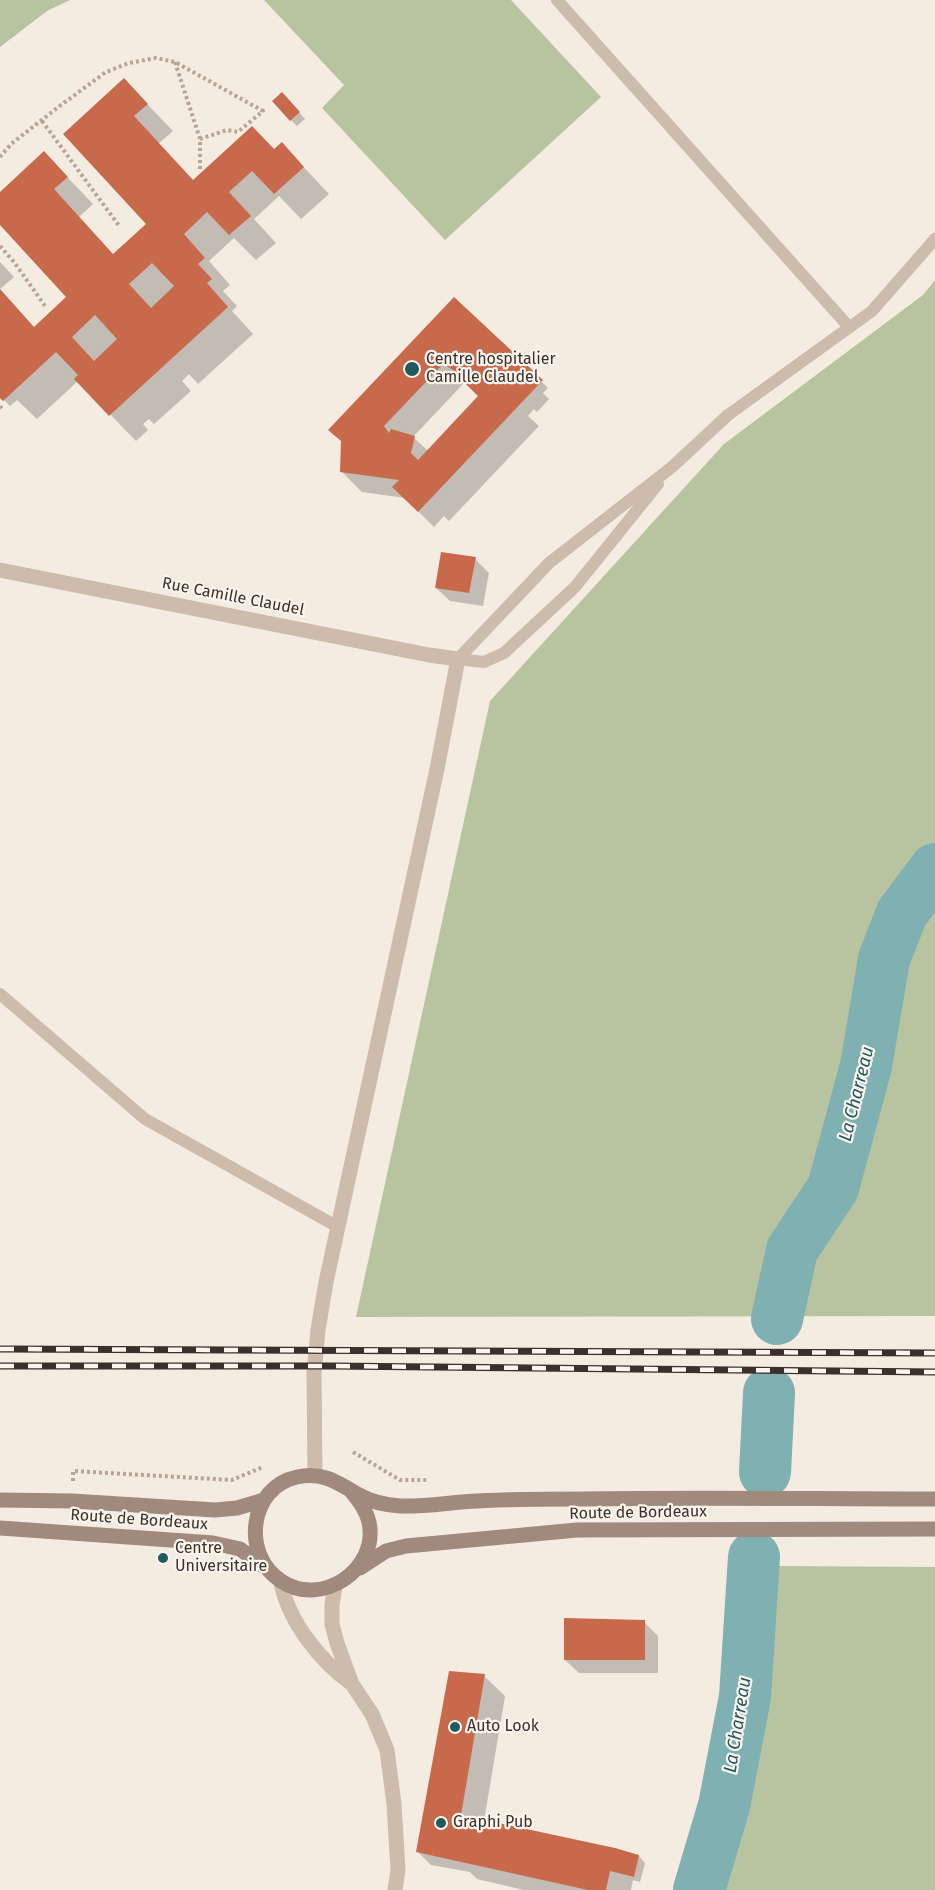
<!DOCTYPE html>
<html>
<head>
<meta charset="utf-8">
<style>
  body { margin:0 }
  canvas { display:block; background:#f4ebe1 }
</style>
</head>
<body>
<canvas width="935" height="1890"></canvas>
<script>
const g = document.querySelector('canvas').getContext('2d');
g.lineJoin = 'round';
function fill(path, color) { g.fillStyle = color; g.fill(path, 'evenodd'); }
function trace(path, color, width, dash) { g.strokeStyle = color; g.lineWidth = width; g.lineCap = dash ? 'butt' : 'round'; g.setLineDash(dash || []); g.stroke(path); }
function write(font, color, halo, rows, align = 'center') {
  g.font = font + ' "Fira Sans",sans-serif'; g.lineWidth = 4.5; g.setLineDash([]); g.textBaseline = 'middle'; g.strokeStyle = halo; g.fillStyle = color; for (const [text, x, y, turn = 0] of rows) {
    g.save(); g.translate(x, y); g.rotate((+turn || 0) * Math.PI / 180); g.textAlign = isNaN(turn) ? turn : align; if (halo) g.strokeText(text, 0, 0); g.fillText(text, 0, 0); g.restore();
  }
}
const green = new Path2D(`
  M 0,0 L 70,0 L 47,11 L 0,47 Z
  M 264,0 L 511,0 L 601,97 L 445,240 L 322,108 L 344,85 Z
  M 935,280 L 935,1316 L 356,1317 L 490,701 L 724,444 L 923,295 Z
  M 774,1566 L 935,1567 L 935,1890 L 712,1890 Z`);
const shadow = new Path2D(`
  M 124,80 L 173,131 L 158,144 L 193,182 L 274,151 L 282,144 L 329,194 L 301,219 L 279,196 L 254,219 L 276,243 L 256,260 L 234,238 L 209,261 L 230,285 L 223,291 L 237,306 L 232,311 L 253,334 L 198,384 L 189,374 L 182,381 L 191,391 L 154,424 L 149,419 L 143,424 L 148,430 L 136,441 L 78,381 L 37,419 L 17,400 L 10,406 L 0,396 L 0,291 L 34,329 L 68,297 L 0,223 L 0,194 L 44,153 L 93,204 L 78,218 L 113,256 L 148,224 Z
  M 289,101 L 305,119 L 297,126 L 291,120 Z
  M 0,262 L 14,277 L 0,289 Z
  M 455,299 L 548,388 L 543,393 L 549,399 L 537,412 L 534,409 L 528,416 L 539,426 L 449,521 L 444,516 L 434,527 L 405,498 L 362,492 L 342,472 ZM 464,383 L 480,396 L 428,451 L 413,437 Z
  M 475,559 L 489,573 L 483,606 L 450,601 L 436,588 Z
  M 644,1622 L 658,1636 L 658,1673 L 579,1673 L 565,1660 Z
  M 484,1676 L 505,1696 L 484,1821 L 639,1856 L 645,1863 L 640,1882 L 633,1880 L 631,1890 L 524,1890 L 477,1879 L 470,1872 L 431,1865 L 417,1851 Z`);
const river = new Path2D(`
  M 777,1319 L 792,1250 L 833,1188 L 866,1066 L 884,959 L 902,913 L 935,869
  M 765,1472 L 769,1393
  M 699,1890 L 724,1806 L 745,1697 L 754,1557`);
const building = new Path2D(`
  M 124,78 L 148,104 L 134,116 L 193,180 L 252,126 L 274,149 L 282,142 L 304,167 L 274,194 L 252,171 L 229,192 L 251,216 L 229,235 L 207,212 L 184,234 L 205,258 L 198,264 L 212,279 L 207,283 L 228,307 L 109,416 L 74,379 L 78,375 L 56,352 L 3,401 L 0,398 L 0,289 L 34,327 L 66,297 L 0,225 L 0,192 L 44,151 L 68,177 L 54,189 L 113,254 L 146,224 L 63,134 ZM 152,263 L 174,286 L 151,308 L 129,284 ZM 95,315 L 117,339 L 94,361 L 72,337 Z
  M 282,92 L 300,112 L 290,121 L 272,101 Z
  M 454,297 L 543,380 L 418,512 L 392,487 L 399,480 L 340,472 L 341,441 L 328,430 ZM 443,364 L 461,375 L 466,384 L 478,396 L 418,460 L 411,453 L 415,436 L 391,429 L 389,433 L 384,426 Z
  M 441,552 L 476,557 L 469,593 L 435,588 Z
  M 564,1618 L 645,1620 L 645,1660 L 564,1660 Z
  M 449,1671 L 485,1674 L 461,1815 L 615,1848 L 639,1855 L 634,1877 L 610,1871 L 606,1890 L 588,1890 L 416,1852 Z`);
const path = new Path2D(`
  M 175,62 L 200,139 L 200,169
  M 42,121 L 120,227
  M 0,157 L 11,144 L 61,105 L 106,72 L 129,63 L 156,58 L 175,62 L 263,111 L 238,132 L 227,130 L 200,139
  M 0,246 L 14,262 L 45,306
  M 0,406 L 2,409 L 0,410
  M 353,1452 L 400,1480 L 428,1480
  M 73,1481 L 73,1471 L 232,1480 L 263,1467`);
const service = new Path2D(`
  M 557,0 L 849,327
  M 458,659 L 549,563 L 672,467 L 728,415 L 872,311 L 935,239
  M 458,659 L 484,662 L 504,653 L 575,587 L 658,484
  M 0,994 L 145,1119 L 338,1227`);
const minor = new Path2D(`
  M 0,570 L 429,655 L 458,659 L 437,769 L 326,1282 L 318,1330 L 314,1373 L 315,1475
  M 281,1582 C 288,1621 320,1661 352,1684
  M 335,1586 L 332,1605 L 332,1624 L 337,1643 L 352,1684 L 372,1714 L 387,1750 L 394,1804 L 398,1870 L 395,1890`);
const secondary = new Path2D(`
  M 350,1490 C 358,1500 366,1509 369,1522 C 379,1570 321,1608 281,1581 C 241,1555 249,1487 297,1477 C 326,1471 340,1485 363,1497 C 374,1503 388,1505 400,1506 C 425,1507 452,1502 477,1501 C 512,1499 547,1499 582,1499 C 699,1497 817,1499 935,1499
  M 0,1500 L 72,1501 L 215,1510 L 237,1508 L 264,1500
  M 0,1528 L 213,1543 L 240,1549 L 263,1566
  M 360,1568 L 386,1551 L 406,1546 L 577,1530 L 935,1529`);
const rail = new Path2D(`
  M 0,1349 L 935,1353
  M 0,1366 L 331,1366 L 935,1372`);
const markers = [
  [412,369,8,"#1f5a5e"],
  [163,1558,6,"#1f5a5e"],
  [455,1727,6,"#1f5a5e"],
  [441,1823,6,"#1f5a5e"]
];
const poiNames = [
  ["Centre hospitalier",426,360],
  ["Camille Claudel",426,378],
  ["Centre",175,1549],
  ["Universitaire",175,1567],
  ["Auto Look",467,1727],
  ["Graphi Pub",453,1823]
];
const streetNames = [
  ["Rue Camille Claudel",233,597,11],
  ["Route de Bordeaux",638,1513,-1],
  ["Route de Bordeaux",139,1520,4]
];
const waterNames = [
  ["La Charreau",857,1094,-76],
  ["La Charreau",738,1725,-81]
];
fill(green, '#b8c4a0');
fill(shadow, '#0003');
trace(river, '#7fb0b2', 52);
fill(building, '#c8694b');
trace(path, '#b9a596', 4, [3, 3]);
trace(service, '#cdbbac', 12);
trace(minor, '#cdbbac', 15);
trace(secondary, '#a18a7d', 15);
trace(rail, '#3b302b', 7);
trace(rail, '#fbf5ee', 4.5, [14]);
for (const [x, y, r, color] of markers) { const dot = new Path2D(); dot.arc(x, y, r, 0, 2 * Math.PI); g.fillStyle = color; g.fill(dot); trace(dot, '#fbf5ee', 2); }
write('16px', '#3b302b', '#fbf5ee', poiNames, 'left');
write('16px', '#3b302b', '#fbf5ee', streetNames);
write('italic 18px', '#1f5a5e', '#fbf5ee', waterNames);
</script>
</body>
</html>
